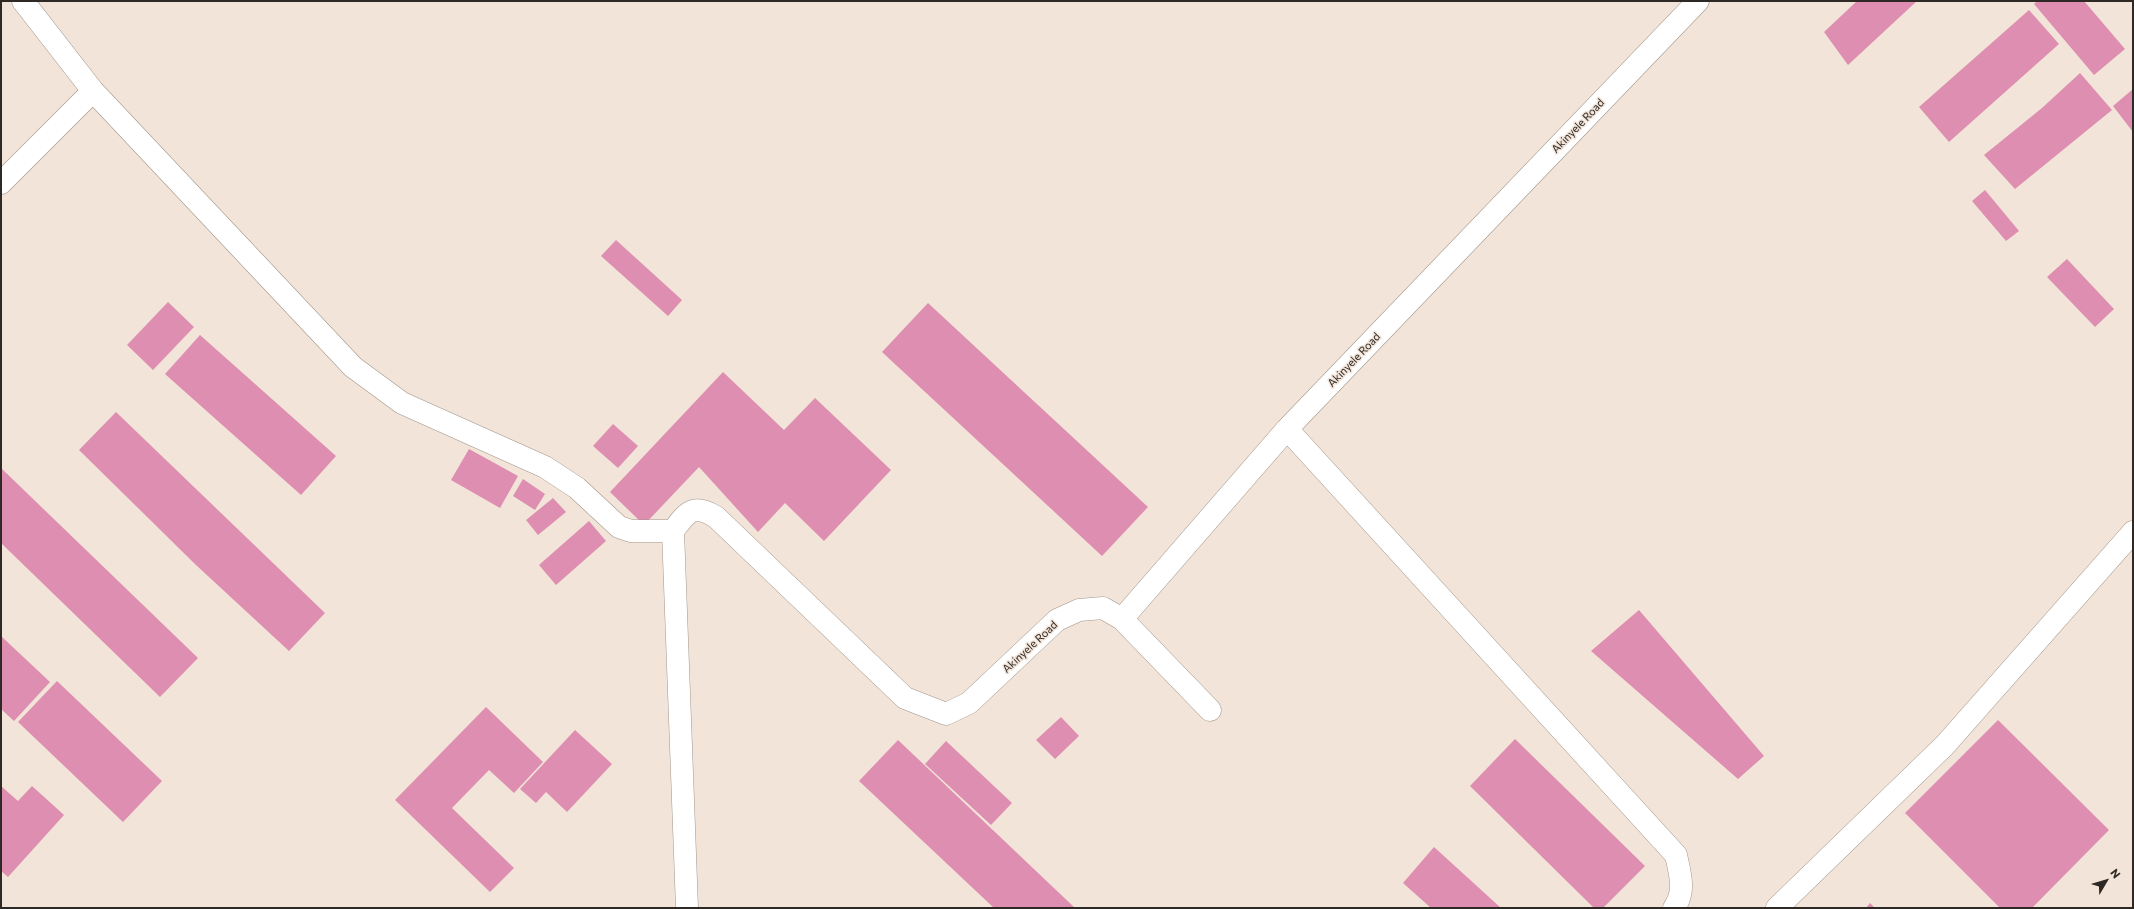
<!DOCTYPE html>
<html>
<head>
<meta charset="utf-8">
<style>
  body { margin:0 }
  #map { position:relative; width:2134px; height:909px; overflow:hidden; background:#f2e4d8; font-family:Commissioner,sans-serif }
  canvas { display:block }
  .frame { position:absolute; inset:0; border:2px solid #2e2925; pointer-events:none }
  .north { position:absolute; left:2086px; top:861px; width:40px; height:40px; -webkit-text-stroke:3px #f2e4d8; paint-order:stroke; rotate:52deg; font-size:11px; font-weight:700; line-height:16px; text-align:center; color:#2e2925 }
  .north::after { content:''; display:block; margin:auto; width:14px; height:18px; background:#2e2925; clip-path:polygon(50% 0,100% 100%,50% 72%,0 100%) }
</style>
</head>
<body>
<div id="map">
<canvas width="2134" height="909"></canvas>
<div class="frame"></div>
<div class="north">N</div>
</div>
<script>
const g = document.querySelector('canvas').getContext('2d');
g.lineJoin = 'round';
function fill(path, color) { g.fillStyle = color; g.fill(path, 'evenodd'); }
function trace(path, color, width, dash) { g.strokeStyle = color; g.lineWidth = width; g.lineCap = dash ? 'butt' : 'round'; g.setLineDash(dash || []); g.stroke(path); }
function write(font, color, halo, rows, align = 'center') {
  g.font = font + ' Commissioner,sans-serif'; g.lineWidth = 3; g.setLineDash([]); g.textBaseline = 'middle'; g.strokeStyle = halo; g.fillStyle = color; for (const [text, x, y, turn = 0] of rows) {
    g.save(); g.translate(x, y); g.rotate((+turn || 0) * Math.PI / 180); g.textAlign = isNaN(turn) ? turn : align; if (halo) g.strokeText(text, 0, 0); g.fillText(text, 0, 0); g.restore();
  }
}
const building = new Path2D(`
  M 1857,1 L 1917,1 L 1848,65 L 1824,32 Z
  M 2037,1 L 2084,1 L 2125,49 L 2094,75 L 2034,4 Z
  M 2029,10 L 2059,44 L 1949,142 L 1919,107 Z
  M 2080,73 L 2112,110 L 2015,189 L 1984,155 L 2042,108 Z
  M 2133,89 L 2133,132 L 2113,106 Z
  M 1985,190 L 2019,231 L 2006,241 L 1972,201 Z
  M 616,240 L 682,300 L 668,316 L 601,256 Z
  M 2067,259 L 2114,309 L 2095,327 L 2047,277 Z
  M 168,302 L 194,327 L 153,370 L 127,345 Z
  M 928,303 L 1148,507 L 1102,556 L 882,352 Z
  M 200,335 L 336,456 L 301,495 L 165,374 Z
  M 723,372 L 784,430 L 815,398 L 891,470 L 824,541 L 785,503 L 758,532 L 699,467 L 644,525 L 610,492 Z
  M 116,412 L 325,613 L 289,651 L 196,565 L 79,450 Z
  M 613,424 L 638,446 L 618,468 L 593,446 Z
  M 469,449 L 518,476 L 500,508 L 451,480 Z
  M 1,468 L 198,658 L 160,697 L 1,543 Z
  M 523,479 L 545,494 L 535,510 L 513,496 Z
  M 553,498 L 566,512 L 538,535 L 526,520 Z
  M 589,521 L 606,541 L 556,585 L 539,565 Z
  M 1639,610 L 1764,756 L 1738,779 L 1591,651 Z
  M 1,636 L 50,682 L 14,721 L 1,709 Z
  M 57,681 L 162,781 L 123,822 L 18,722 Z
  M 486,707 L 543,762 L 514,793 L 489,770 L 452,808 L 514,868 L 490,892 L 395,800 Z
  M 1061,717 L 1079,736 L 1055,759 L 1036,740 Z
  M 1998,720 L 2109,830 L 2032,908 L 2000,908 L 1905,813 Z
  M 575,730 L 612,764 L 567,812 L 546,792 L 536,803 L 520,789 Z
  M 1515,739 L 1645,866 L 1603,908 L 1594,908 L 1470,786 Z
  M 898,740 L 1075,908 L 994,908 L 859,781 Z
  M 946,741 L 1012,803 L 991,825 L 925,764 Z
  M 1,786 L 18,801 L 32,786 L 64,815 L 8,877 L 1,871 Z
  M 1434,847 L 1501,908 L 1431,908 L 1403,883 Z
  M 1870,903 L 1875,908 L 1866,908 Z`);
const minor = new Path2D(`
  M 23,1 L 93,91 L 353,367 L 402,403 L 545,467 L 577,488 L 619,527 L 631,531 L 673,531
  M 1,183 L 93,91
  M 1287,429 L 1676,855 C 1680,874 1686,891 1674,908
  M 1122,619 L 1210,710
  M 687,908 L 673,531 C 687,512 693,503 716,517 L 905,698 L 946,714 L 969,703 L 1057,620 L 1079,610 L 1103,608 L 1122,619 L 1287,429 L 1698,1
  M 1777,908 L 1945,745 L 2133,532`);
const streetNames = [
  ["Akinyele Road",1578,126,-46],
  ["Akinyele Road",1354,360,-46],
  ["Akinyele Road",1030,647,-43]
];
fill(building, '#de8eb0');
trace(minor, '#a1958a', 23);
trace(minor, '#fff', 22);
write('11px', '#2e2925', '#f2e4d8', streetNames);
</script>
</body>
</html>
